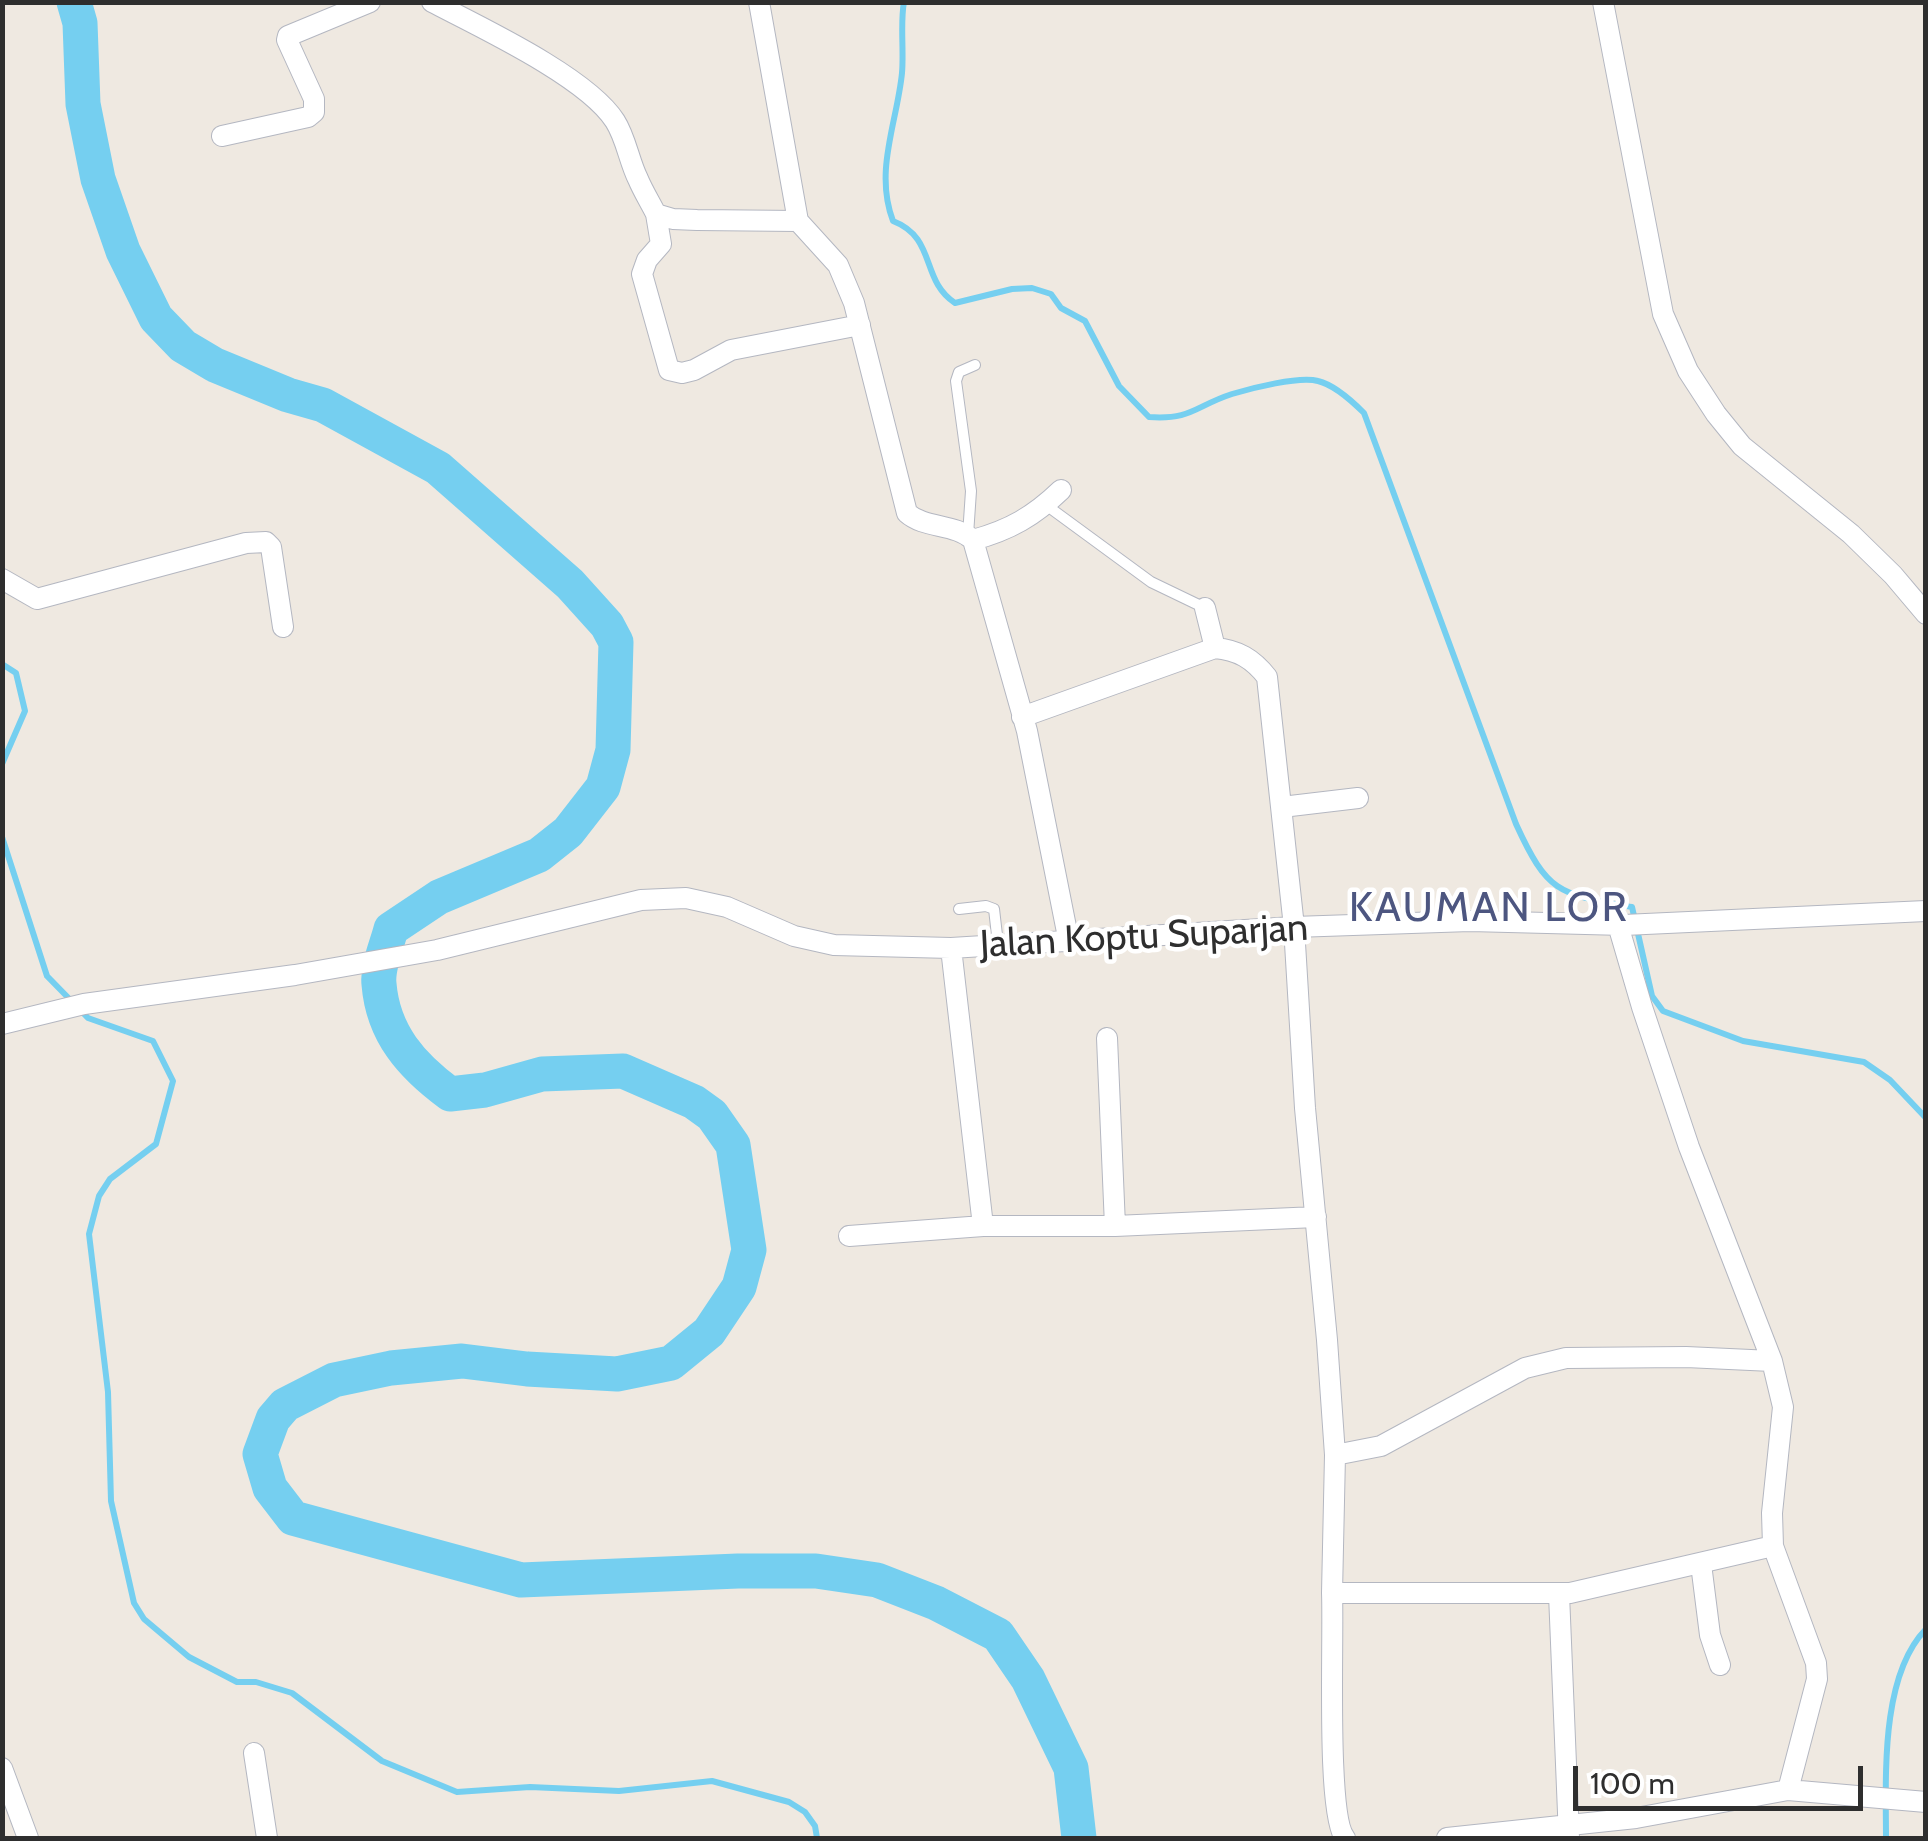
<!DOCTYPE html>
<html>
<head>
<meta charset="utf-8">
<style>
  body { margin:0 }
  #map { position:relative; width:1928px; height:1841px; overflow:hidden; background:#efe9e1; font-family:Cabin,sans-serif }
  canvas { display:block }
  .frame { position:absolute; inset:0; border:5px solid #2e2e2e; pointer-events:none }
  .scale { position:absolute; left:1573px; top:1766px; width:290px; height:45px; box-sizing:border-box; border:5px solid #2e2e2e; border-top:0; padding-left:12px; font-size:30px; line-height:35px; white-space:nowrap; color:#2e2e2e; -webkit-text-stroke:8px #fff; paint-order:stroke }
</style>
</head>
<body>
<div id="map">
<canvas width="1928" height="1841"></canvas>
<div class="frame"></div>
<div class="scale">100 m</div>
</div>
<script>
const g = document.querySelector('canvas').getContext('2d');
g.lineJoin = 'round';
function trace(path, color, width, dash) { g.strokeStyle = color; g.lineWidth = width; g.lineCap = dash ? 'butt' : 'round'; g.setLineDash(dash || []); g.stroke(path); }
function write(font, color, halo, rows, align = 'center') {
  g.font = font + ' Cabin,sans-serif'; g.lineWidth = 9; g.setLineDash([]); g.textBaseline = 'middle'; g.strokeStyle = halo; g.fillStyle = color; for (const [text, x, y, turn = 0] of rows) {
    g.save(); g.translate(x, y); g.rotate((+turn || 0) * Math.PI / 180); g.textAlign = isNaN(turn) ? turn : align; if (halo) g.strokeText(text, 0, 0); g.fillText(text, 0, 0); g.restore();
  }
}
const stream = new Path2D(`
  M 904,2 C 900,23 904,50 902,73 C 897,123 874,171 893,221 C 937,238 920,280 955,303 L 1012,289 L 1032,288 L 1051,294 L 1061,308 L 1085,321 L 1119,386 L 1149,417 C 1192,420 1195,406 1232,394 C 1252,388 1299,376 1318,381 C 1335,385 1352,401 1364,413 L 1516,824 C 1548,894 1559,894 1632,907 L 1652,996 L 1663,1011 L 1743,1041 L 1864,1062 L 1890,1080 L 1926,1118
  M 2,664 L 16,673 L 25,711 L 2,764
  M 2,837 L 47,976 L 88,1018 L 153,1041 L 173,1081 L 156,1144 L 110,1179 L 99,1196 L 89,1234 L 108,1392 L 111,1501 L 134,1603 L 144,1619 L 189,1657 L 237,1682 L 256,1682 L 292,1693 L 382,1761 L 457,1792 L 530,1787 L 619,1791 L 712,1781 L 789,1802 L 805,1812 L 815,1826 L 817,1838
  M 1886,1838 C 1886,1778 1880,1676 1926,1629`);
const river = new Path2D(`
  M 74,2 L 80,23 L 83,104 L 98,179 L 123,251 L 156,318 L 183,346 L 215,365 L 288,395 L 323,405 L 438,468 L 570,584 L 607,625 L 616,642 L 613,750 L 603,787 L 568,832 L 539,855 L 439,897 L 391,929 C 387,945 377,967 379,984 C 383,1034 412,1066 450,1094 L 485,1090 L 542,1074 L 623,1071 L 694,1102 L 712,1115 L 733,1145 L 749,1250 L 739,1287 L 709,1332 L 671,1363 L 617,1374 L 527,1369 L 462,1361 L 391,1368 L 334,1380 L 285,1405 L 273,1419 L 260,1454 L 270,1488 L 293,1518 L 521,1580 L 738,1571 L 816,1571 L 877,1580 L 936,1603 L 998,1635 L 1028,1679 L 1071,1768 L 1079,1838`);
const lane = new Path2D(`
  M 1046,505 L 1151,582 L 1205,608
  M 968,535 L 971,491 L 956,381 L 959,372 L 975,365
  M 959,909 L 986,906 L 994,909 L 998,944`);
const street = new Path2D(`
  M 432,2 C 480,27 587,77 615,121 C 626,138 629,161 638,179 C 643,191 650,202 656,214 L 673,219 L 697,220 L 798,221 L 838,265 L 854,303 L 907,513 C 925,529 955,523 973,540 L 1027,731 L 1069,942
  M 759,2 L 798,221
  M 1603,2 L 1663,314 L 1688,371 L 1716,414 L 1742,446 L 1851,534 L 1893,575 L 1926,614
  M 222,136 L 308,117 L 314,112 L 314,99 L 287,40 L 288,36 L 370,2
  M 656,214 L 661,244 L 647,260 L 642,274 L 669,370 L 682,373 L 694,370 L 731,350 L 860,325
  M 973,540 C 1010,530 1034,516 1061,490
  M 2,579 L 37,599 L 246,543 L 266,542 L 271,547 L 283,627
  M 1205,608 L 1215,648
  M 1022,717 L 1215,648 C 1238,650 1253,659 1267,677 L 1294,927 L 1305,1108 L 1327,1340 L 1335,1455 L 1332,1593
  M 1282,807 L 1358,798
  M 1618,925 L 1642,1007 L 1689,1147 L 1772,1361 L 1783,1407 L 1772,1513 L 1773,1546 L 1816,1663 L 1817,1679 L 1788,1790
  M 951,948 L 983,1226 L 1115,1226 L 1316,1217
  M 2,1024 L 84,1004 L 295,975 L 437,950 L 641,900 L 686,898 L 727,907 L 794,936 L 834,945 L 951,948 L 1294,927 L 1470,921 L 1624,925 L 1926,911
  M 1107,1038 L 1115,1226
  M 849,1236 L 983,1226
  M 1335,1455 L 1381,1446 L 1525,1368 L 1566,1358 L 1686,1357 L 1772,1361
  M 1701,1564 L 1710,1635 L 1720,1665
  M 1559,1594 L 1569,1837
  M 254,1753 L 267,1838
  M 2,1768 L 28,1838
  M 1345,1838 C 1326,1815 1334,1636 1332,1593 L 1570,1593 L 1773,1546
  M 1447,1838 L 1636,1818 L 1788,1790 L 1926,1802`);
const streetNames = [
  ["Jalan Koptu Suparjan",1144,937,-3]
];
const quarterNames = [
  ["KAUMAN LOR",1489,909]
];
trace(stream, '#75cff0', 6);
trace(river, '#75cff0', 35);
trace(lane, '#b4b7c1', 12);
trace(street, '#b4b7c1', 22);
trace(lane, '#fff', 10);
trace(street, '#fff', 20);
write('38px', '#2e2e2e', '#fff', streetNames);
g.letterSpacing = '2.5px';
write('42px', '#4d5680', '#fff', quarterNames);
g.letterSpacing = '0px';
</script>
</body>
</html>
